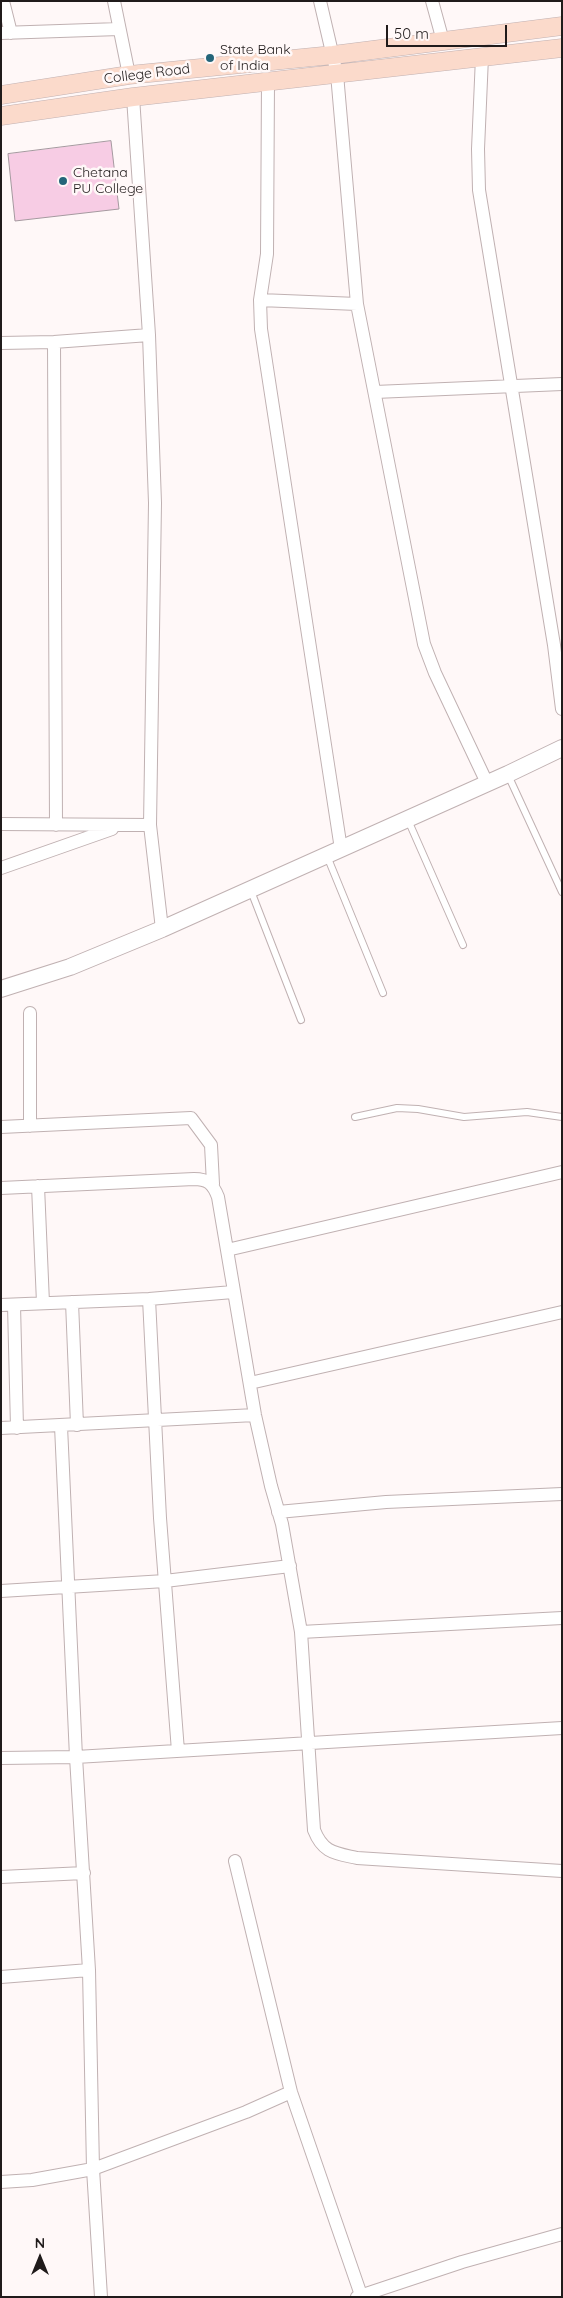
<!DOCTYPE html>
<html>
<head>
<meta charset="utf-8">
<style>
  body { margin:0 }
  #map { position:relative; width:563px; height:2298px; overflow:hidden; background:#fff8f8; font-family:Quicksand,sans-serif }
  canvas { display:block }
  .frame { position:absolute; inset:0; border:2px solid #201b1b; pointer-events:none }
  .north { position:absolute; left:15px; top:2233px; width:50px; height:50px; -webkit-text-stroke:4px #fff8f8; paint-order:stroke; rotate:0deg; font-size:14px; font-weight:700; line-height:20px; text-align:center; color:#201b1b }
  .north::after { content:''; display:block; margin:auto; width:18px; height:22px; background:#201b1b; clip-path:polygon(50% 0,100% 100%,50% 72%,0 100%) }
  .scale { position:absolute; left:386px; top:25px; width:121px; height:22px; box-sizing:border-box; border:2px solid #201b1b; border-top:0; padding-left:6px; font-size:15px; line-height:18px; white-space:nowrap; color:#201b1b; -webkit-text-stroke:4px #fff8f8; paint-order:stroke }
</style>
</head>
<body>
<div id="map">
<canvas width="563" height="2298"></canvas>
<div class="frame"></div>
<div class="north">N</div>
<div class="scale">50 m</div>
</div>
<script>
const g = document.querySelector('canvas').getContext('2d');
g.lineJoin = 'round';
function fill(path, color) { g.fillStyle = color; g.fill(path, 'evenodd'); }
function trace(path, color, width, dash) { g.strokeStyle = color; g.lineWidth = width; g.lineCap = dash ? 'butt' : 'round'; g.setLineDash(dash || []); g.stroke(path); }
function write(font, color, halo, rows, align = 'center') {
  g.font = font + ' Quicksand,sans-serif'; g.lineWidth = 5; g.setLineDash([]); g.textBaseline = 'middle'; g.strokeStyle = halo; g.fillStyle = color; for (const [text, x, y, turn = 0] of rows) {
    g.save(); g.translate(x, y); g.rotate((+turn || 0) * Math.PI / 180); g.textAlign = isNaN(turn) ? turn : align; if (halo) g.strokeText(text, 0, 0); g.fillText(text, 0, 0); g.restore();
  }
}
const building = new Path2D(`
  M 111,141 L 119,209 L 15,221 L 8,154 Z`);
const service = new Path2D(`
  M 508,775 L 562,892
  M 408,820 L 463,945
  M 327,856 L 383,993
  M 251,891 L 301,1020
  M 355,1117 L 397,1108 L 418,1109 L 464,1117 L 527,1112 L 562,1117`);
const minor = new Path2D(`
  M 3,1 L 11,33
  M 114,1 L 129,75
  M 320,1 L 337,74 L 357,304 L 424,644 L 435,673 L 487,783
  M 432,1 L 443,41
  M 1,33 L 119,29
  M 482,57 L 478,149 L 479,190 L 554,645 L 562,709
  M 268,82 L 267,254 L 260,300 L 261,329 L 341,849
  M 133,97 L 149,335 L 155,503 L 150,825 L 162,929
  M 260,300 L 357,304
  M 54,342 L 56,825
  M 1,343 L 54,342 L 149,335
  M 375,392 L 562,384
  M 1,824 L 150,825
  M 1,868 L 112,829
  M 30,1013 L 30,1126
  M 1,1127 L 191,1118 L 211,1145 L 213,1184
  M 38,1186 L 43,1303
  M 1,1188 L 194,1179 C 208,1179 213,1184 218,1197 L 255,1415 L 271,1486 L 282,1524 L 301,1632 L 314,1830 C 323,1853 335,1853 357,1858 L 562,1871
  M 227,1250 L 562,1172
  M 149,1299 L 160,1518 L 178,1751
  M 72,1302 L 77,1425
  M 1,1305 L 149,1299 L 233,1292
  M 14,1305 L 17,1428
  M 250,1383 L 562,1312
  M 61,1426 L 76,1757 L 89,1970 L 93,2169 L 101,2297
  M 1,1428 L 255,1415
  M 278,1512 L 386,1502 L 562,1494
  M 1,1591 L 165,1581 L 290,1566
  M 301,1632 L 562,1618
  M 1,1758 L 76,1757 L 562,1728
  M 235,1861 L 291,2092 L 361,2295
  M 1,1877 L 84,1873
  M 1,1977 L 89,1970
  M 1,2182 L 32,2180 L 93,2169 L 246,2112 L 291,2092
  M 357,2297 L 462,2262 L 562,2234`);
const tertiary = new Path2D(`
  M 1,989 L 70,967 L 162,929 L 508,774 L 562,748`);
const secondary = new Path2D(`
  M 1,95 L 129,75 L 333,55 L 562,26
  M 1,116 L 133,97 L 562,48`);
const markers = [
  [210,58,5,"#246579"],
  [63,181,5,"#246579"]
];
const poiNames = [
  ["State Bank",220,50],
  ["of India",220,66],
  ["Chetana",73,173],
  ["PU College",73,189]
];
const streetNames = [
  ["College Road",147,74,-7]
];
fill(building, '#f7cce4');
trace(building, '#a5999f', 1);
trace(service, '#c0b1b2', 8);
trace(minor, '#c0b1b2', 14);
trace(tertiary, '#c0b1b2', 18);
trace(secondary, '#c0b1b2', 19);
trace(service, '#fff', 6);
trace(minor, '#fff', 12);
trace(tertiary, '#fff', 16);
trace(secondary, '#fbdacb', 18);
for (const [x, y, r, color] of markers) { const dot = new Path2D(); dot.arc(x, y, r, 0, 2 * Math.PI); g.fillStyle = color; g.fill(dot); trace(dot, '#fff8f8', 2); }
write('14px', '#201b1b', '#fff8f8', poiNames, 'left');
write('14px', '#201b1b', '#fff8f8', streetNames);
</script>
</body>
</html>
